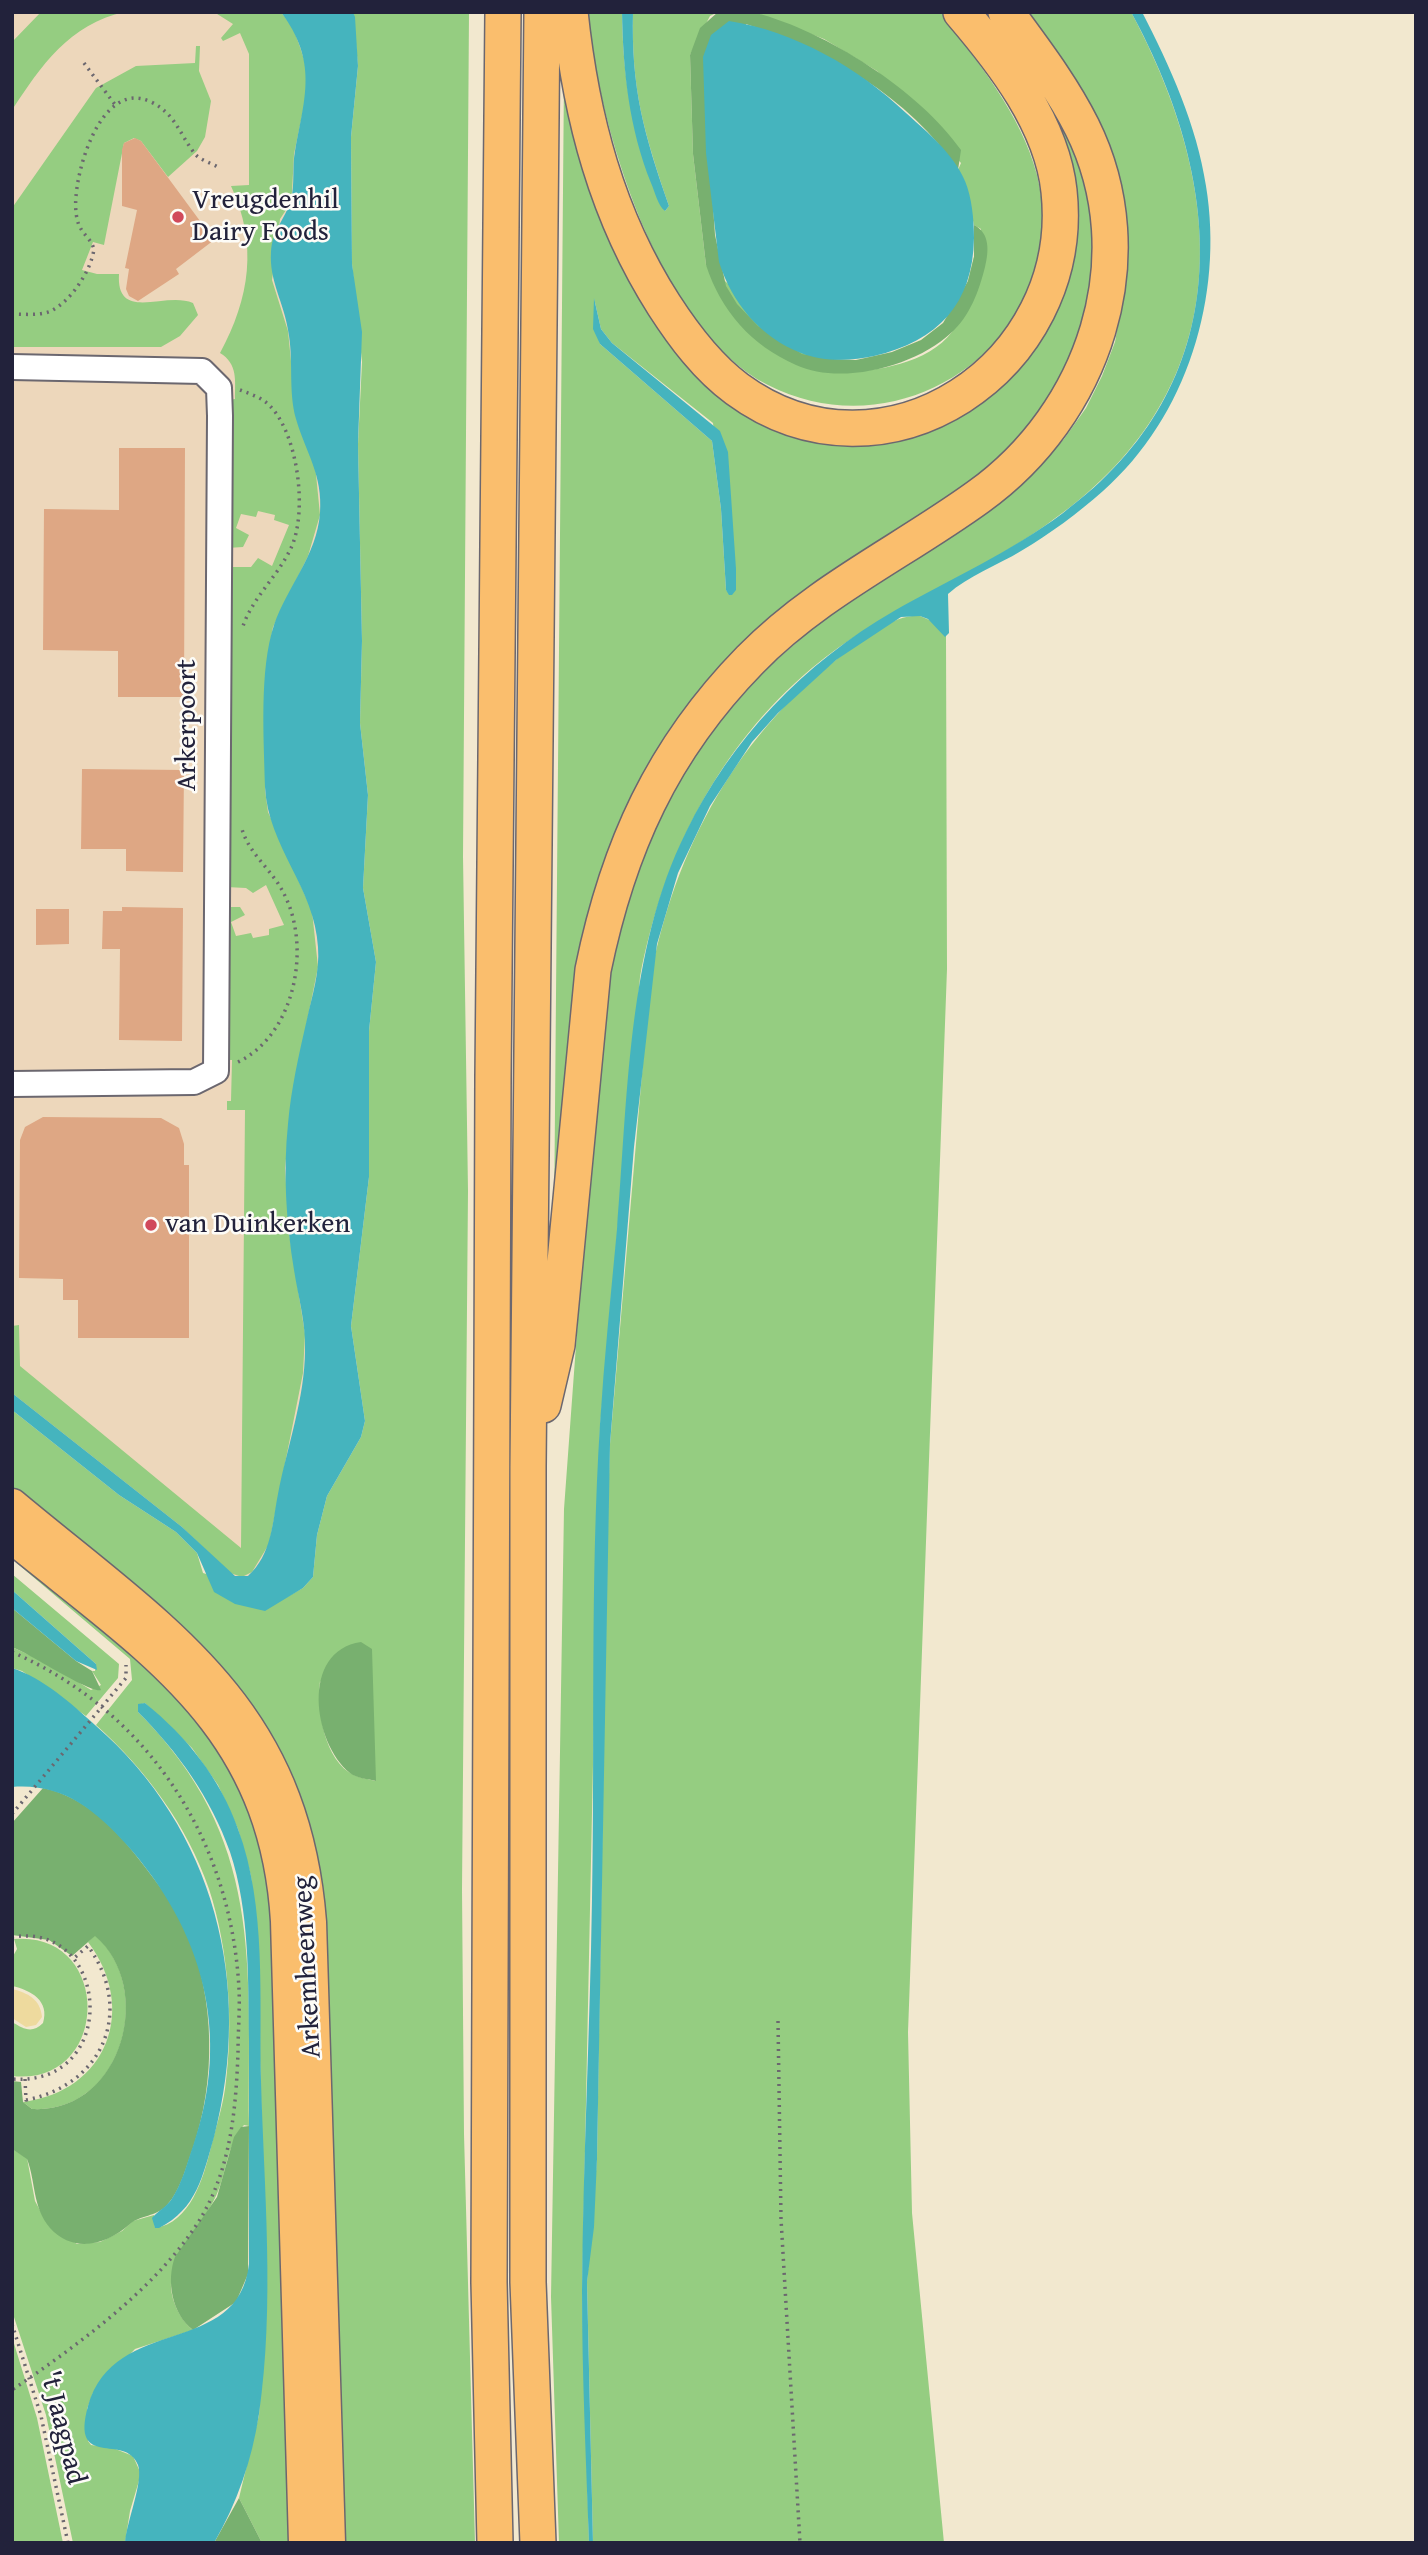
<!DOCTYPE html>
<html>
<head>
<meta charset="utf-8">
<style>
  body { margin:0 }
  #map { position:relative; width:1428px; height:2555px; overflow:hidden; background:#f2e8cf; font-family:"Gentium Book Plus",serif }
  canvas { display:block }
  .frame { position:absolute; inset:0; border:14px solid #22223b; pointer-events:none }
</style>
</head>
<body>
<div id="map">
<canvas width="1428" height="2555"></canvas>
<div class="frame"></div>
</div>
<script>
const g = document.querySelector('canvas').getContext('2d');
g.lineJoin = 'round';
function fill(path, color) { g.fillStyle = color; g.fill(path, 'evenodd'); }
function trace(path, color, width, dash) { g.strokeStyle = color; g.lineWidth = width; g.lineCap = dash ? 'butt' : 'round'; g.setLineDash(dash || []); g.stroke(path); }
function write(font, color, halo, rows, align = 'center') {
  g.font = font + ' "Gentium Book Plus",serif'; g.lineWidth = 5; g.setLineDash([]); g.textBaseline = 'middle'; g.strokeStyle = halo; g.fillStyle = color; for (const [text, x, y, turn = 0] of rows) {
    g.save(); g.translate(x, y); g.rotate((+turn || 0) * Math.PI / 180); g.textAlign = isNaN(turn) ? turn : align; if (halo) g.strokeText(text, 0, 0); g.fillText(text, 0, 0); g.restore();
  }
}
const built = new Path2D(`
  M 12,12 L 323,12 L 335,1428 L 256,1596 L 12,1403 Z`);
const green = new Path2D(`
  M 41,12 L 125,12 C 69,24 41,66 12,110 L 12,42 Z
  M 214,12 L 281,12 L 293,28 L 300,47 L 308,72 L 308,87 L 294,154 L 292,192 L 290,204 L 280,219 L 272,280 L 288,331 L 297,421 L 315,464 L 320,515 L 308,556 L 273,627 L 268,654 L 265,790 L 268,812 L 312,911 L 318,967 L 293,1091 L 285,1168 L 289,1233 L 305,1334 L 303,1373 L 269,1544 L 252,1572 L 242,1577 L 230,1573 L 182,1527 L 12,1393 L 12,1326 L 19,1325 L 20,1366 L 241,1548 L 245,1110 L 227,1110 L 227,1101 L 231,1101 L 232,1060 L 224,1060 L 225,907 L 240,907 L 245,915 L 231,922 L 236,936 L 251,933 L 253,938 L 269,935 L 269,929 L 284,925 L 266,885 L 253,893 L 246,888 L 226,887 L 227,567 L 251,567 L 258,558 L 272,566 L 289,525 L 274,520 L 275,515 L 258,511 L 256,517 L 241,514 L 236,528 L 249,535 L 243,547 L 227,548 L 228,400 L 235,399 C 235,380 238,364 220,353 C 250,298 258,244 231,186 L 249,185 L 249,54 L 240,33 L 223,41 L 221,38 L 233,24 Z
  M 353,12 L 469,12 L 463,856 L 468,1191 L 462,1889 L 464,2134 L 475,2543 L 336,2543 L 303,1832 L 12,1496 L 12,1410 L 119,1495 L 176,1532 L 197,1553 L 203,1573 L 285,1598 L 303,1588 L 313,1577 L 317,1535 L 327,1496 L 361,1437 L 365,1421 L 351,1326 L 369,1177 L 369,1031 L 376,962 L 363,888 L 368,795 L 360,723 L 362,641 L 358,444 L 362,362 L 352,264 L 351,137 L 358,66 ZM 320,1681 L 376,1781 L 375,1781 C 369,1779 360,1778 354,1775 C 324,1761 317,1710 320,1681 Z
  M 588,12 L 622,12 C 623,87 634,143 665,211 L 669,206 C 644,133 631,90 633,12 L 718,12 L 710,16 L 690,55 L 693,154 L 706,265 L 832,372 C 870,373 927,365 952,332 C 960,322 976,246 981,229 L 974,225 L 964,180 L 958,170 L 961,163 L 877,71 L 824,39 L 753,12 L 941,12 C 978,64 1021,113 1037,175 C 1076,331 909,457 768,385 C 659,330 598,126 588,12 Z
  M 984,12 L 996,12 L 1087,161 L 1098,299 L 1043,423 L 916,528 L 653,774 L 554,1224 L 564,75 L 607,211 L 769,416 L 944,414 L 1073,251 C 1085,223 1077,189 1071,161 ZM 594,298 L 601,329 L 612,343 L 713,423 L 732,595 L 726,590 L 721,509 L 712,441 L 600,344 Z
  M 1027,12 L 1131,12 C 1232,200 1237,394 1046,525 C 971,578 883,609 812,668 C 718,747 663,857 640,977 L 600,1427 L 582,2295 L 589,2543 L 559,2543 L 551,2297 L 564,1509 L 583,1250 L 611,973 L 624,914 L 645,849 L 675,786 L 713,729 L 764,671 L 821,621 L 1017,489 L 1064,439 L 1086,408 L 1102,376 L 1115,342 L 1128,269 L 1127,226 L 1120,180 L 1094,111 Z
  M 196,46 L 200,46 L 199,71 L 211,101 L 205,137 L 197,151 L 168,177 L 141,141 L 134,138 L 124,143 L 104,245 L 93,242 L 82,270 L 97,274 L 119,274 C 116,323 165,291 193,303 L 198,315 L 180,336 L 161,347 L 12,347 L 12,208 L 96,88 L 136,66 L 195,63 Z
  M 920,616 L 934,622 L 946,636 L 947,969 L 908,2032 L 912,2213 L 944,2543 L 593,2543 L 587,2282 L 597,2159 L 607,1540 L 610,1444 L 650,981 C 674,849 739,730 849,650 C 870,636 894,614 920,616 Z
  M 12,1546 L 217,1730 L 272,1859 L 299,2543 L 262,2543 L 239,2498 L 259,2415 L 266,2289 L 257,1945 L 251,1876 L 238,1829 L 218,1785 L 192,1748 L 145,1703 L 138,1705 L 138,1712 C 264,1838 248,1962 249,2126 L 244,2125 C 226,2145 227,2176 214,2200 C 205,2219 171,2263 171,2282 C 170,2299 180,2320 193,2330 L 135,2349 L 93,2393 L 87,2409 L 88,2441 L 91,2445 L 113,2448 L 133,2456 L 141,2474 L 130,2511 L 125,2543 L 73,2543 L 46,2415 L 12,2311 L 12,2149 L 27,2158 L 35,2201 L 42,2214 L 50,2227 L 77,2244 L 100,2242 L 122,2231 L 133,2221 L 154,2215 L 155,2228 C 190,2223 203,2179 210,2151 C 215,2130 222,2110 225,2089 C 234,2025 229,1950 209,1889 C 187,1825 146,1770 96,1725 L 132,1680 L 130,1659 L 12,1559 Z
  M 12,1574 L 119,1664 L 118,1678 L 86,1716 L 22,1671 L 12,1668 L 12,1647 L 51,1665 L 91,1690 L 101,1685 L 92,1671 L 95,1671 L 96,1664 L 12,1590 Z
  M 95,1935 C 156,1988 123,2114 32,2109 L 23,2102 C 108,2091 138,2008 88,1942 Z
  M 14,1939 C 113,1930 112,2087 12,2076 L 12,2022 C 24,2029 32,2034 43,2023 C 50,2001 31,1990 12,1986 L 12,1958 L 17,1949 Z
  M 12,2337 L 37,2418 L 63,2543 L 12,2543 Z`);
const forest = new Path2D(`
  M 718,12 C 730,12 745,10 756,13 C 826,31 920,91 961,150 L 958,170 C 909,96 828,51 746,24 L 712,191 L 715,235 L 726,286 L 737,304 L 758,326 L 802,354 L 833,359 L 856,360 L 892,352 L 921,340 L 943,323 L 968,281 L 974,257 L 974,225 C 990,233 989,251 985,267 C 979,291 970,316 951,333 C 916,366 841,386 796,365 C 751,345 721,311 706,265 L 693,154 L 690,55 L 700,28 Z
  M 12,1608 L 76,1661 L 92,1671 L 101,1690 C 91,1694 29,1653 12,1647 Z
  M 361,1642 L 372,1649 L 376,1781 C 368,1779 356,1778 350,1773 C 313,1743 300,1651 361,1642 Z
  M 43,1788 C 87,1797 119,1832 145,1867 C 161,1888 178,1910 188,1934 C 215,2000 216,2080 193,2148 C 186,2166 181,2190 167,2205 C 156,2217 140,2215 130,2224 C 106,2245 74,2254 50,2228 C 32,2206 36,2182 27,2159 L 12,2149 L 12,2081 L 21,2082 L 23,2102 L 32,2109 C 122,2114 156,1988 95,1936 L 72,1956 L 49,1940 L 12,1935 L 12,1823 Z
  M 249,2126 L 248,2274 L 236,2302 L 193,2330 C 172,2314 166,2281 175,2257 L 217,2197 L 234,2137 L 241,2127 Z
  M 239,2498 L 262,2543 L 214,2543 Z`);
const sand = new Path2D(`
  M 12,1989 C 28,1993 40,1999 42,2017 L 36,2025 L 26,2027 L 12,2018 Z`);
const water = new Path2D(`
  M 281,12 L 353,12 L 355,17 L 358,66 L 351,137 L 352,264 L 362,332 L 358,444 L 362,641 L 360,723 L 368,795 L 363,888 L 376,962 L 369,1031 L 369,1177 L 351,1326 L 365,1421 L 361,1437 L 327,1496 L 317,1535 L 313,1577 L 303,1588 L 265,1611 L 235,1604 L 214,1592 L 197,1553 L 176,1532 L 119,1495 L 12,1410 L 12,1393 L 182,1527 L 235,1576 L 248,1576 C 272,1554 272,1524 278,1494 C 287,1447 305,1398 305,1350 C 306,1323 298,1296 294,1270 C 286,1221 283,1172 288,1124 C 291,1089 299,1054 307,1019 C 312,996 320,972 318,947 C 315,888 268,847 265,787 C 264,740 259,670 274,625 C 287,587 317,555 320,513 C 323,475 306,453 296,419 C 288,391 294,360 288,330 C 284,303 269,281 271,252 C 272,231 285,219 291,200 C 295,184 292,167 295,151 C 305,96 318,62 281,12 Z
  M 622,12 L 633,12 C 631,89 644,134 669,206 L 665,211 C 658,206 655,192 651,183 C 629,128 623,71 622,12 Z
  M 1131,12 L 1142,12 C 1170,66 1197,126 1206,186 C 1224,296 1187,417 1103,491 C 1078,513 1050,534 1021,551 C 998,565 968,576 948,594 L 949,633 L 945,637 L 928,619 L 920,616 L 901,617 L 836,660 L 778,713 L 752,742 L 710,806 L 678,873 L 657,944 L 634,1147 L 610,1444 L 597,2159 L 594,2227 L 587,2282 L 593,2543 L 589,2543 C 586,2459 582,2375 582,2291 C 583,2161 590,2030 592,1899 C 595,1741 590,1582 600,1424 C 604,1359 611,1294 617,1229 C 628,1099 627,950 686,832 C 731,739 804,663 894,611 C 950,579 1011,552 1063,513 C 1239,383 1227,188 1131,12 Z
  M 729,21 C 794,31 859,68 906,113 C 927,132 953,153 965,181 C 972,198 974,220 974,238 C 973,304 938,341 874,356 C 852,361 823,362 801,353 C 760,337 732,303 719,262 L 706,153 L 703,57 L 711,35 Z
  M 594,298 L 601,329 L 612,343 L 720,431 L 728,452 L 736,569 L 736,590 L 732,595 L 729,595 L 726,590 L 721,509 L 712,441 L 600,344 L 593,329 Z
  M 12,1590 L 96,1664 L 97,1670 L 76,1661 L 12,1608 Z
  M 12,1668 C 43,1678 71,1703 95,1725 C 215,1829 254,1985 214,2137 C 203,2175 197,2209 159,2228 L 155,2228 L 152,2218 C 158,2211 166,2207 171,2200 C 182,2184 187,2163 193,2146 C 232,2034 203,1930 126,1844 C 94,1809 62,1783 12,1787 Z
  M 145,1703 C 187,1737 220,1778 238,1829 C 267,1907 259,1999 261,2081 C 264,2190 275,2305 259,2414 C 252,2460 237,2503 214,2543 L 125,2543 C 126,2523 144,2481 138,2465 C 126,2432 70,2471 88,2406 C 115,2313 238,2359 249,2264 C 249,2190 249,2116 249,2041 C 248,1979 250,1912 230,1852 C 211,1798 178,1752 138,1712 L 138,1704 Z`);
const building = new Path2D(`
  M 135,138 L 141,141 L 214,240 L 176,269 L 179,274 L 138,301 L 129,296 L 126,289 L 129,269 L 125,268 L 137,210 L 122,206 L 122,150 L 124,143 Z
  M 119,448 L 185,448 L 184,697 L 118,697 L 118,651 L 43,650 L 44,509 L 119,510 Z
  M 82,769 L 184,770 L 183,872 L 126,871 L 126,849 L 81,849 Z
  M 122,907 L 183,908 L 182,1041 L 119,1040 L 120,949 L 102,949 L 103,911 L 122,911 Z
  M 36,909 L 69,909 L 69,944 L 36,945 Z
  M 43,1117 L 161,1118 L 179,1128 L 184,1144 L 184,1165 L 189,1165 L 189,1338 L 78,1338 L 78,1300 L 63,1300 L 63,1279 L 19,1278 L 20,1140 L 25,1127 Z`);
const path = new Path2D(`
  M 84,63 L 116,106
  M 12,314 C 25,314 39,316 51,311 C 71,301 91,271 94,249 C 89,234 78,234 76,212 C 72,178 100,77 151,102 C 175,113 180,135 195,154 C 200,160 211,163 218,167
  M 240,390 C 250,394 261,397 269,405 C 298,433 308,512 291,548 C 278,576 253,597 243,626
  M 238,1062 C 296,1034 312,945 283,892 C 272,870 249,854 242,829
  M 12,1652 C 149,1712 231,1840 239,1989 C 240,2009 238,2031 238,2052 C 236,2108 231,2166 202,2216 C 161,2285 78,2345 12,2390
  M 12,1814 L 126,1678 L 126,1665
  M 12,1937 C 111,1921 121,2087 12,2079
  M 778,2021 L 781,2219 L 800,2543
  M 25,2079 L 26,2100 C 103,2085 135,2011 88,1946 L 73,1959
  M 12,2324 L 41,2416 L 68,2543`);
const minor = new Path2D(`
  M 12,367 L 202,371 L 219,388 L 220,416 L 216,1071 L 194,1082 L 12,1084`);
const major = new Path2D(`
  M 12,1505 C 164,1632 293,1706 310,1922 L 329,2543
  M 12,1537 C 151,1651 275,1723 287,1921 L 305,2543`);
const highway = new Path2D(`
  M 570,12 C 581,117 607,216 664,305 C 684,336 707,367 737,389 C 884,497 1078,366 1059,191 C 1052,124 1003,61 961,12
  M 543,1405 L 557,1345 L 593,970 C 618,848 662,750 750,660 C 816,592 902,552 978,497 C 1094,414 1147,258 1082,127 C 1061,85 1033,49 1006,12
  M 495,2543 L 489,2282 L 493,1077 L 503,12
  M 538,2543 L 528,2282 L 528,1466 L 542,12`);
const markers = [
  [178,217,7,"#d1495b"],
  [151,1225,7,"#d1495b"]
];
const poiNames = [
  ["Vreugdenhil",192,201],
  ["Dairy Foods",192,233],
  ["van Duinkerken",165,1225]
];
const streetNames = [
  ["Arkerpoort",188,725,-90],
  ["Arkemheenweg",308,1967,-93],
  ["'t Jaagpad",62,2428,76]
];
fill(built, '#edd7bb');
fill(green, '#95cd81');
fill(forest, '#78b06f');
fill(sand, '#eeda9e');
fill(water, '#45b4be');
fill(building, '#dea784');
trace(minor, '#6b676f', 28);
trace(major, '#6b676f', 35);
trace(highway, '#6b676f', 38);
trace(path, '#6b676f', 3.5, [2, 5]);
trace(minor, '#fff', 24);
trace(major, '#fabe6d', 32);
trace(highway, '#fabe6d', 35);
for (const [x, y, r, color] of markers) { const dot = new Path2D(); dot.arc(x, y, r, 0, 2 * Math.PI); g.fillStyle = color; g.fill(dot); trace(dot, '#fdfcf7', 2.5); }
write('28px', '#22223b', '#fdfcf7', poiNames, 'left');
write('28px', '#22223b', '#fdfcf7', streetNames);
</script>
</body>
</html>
